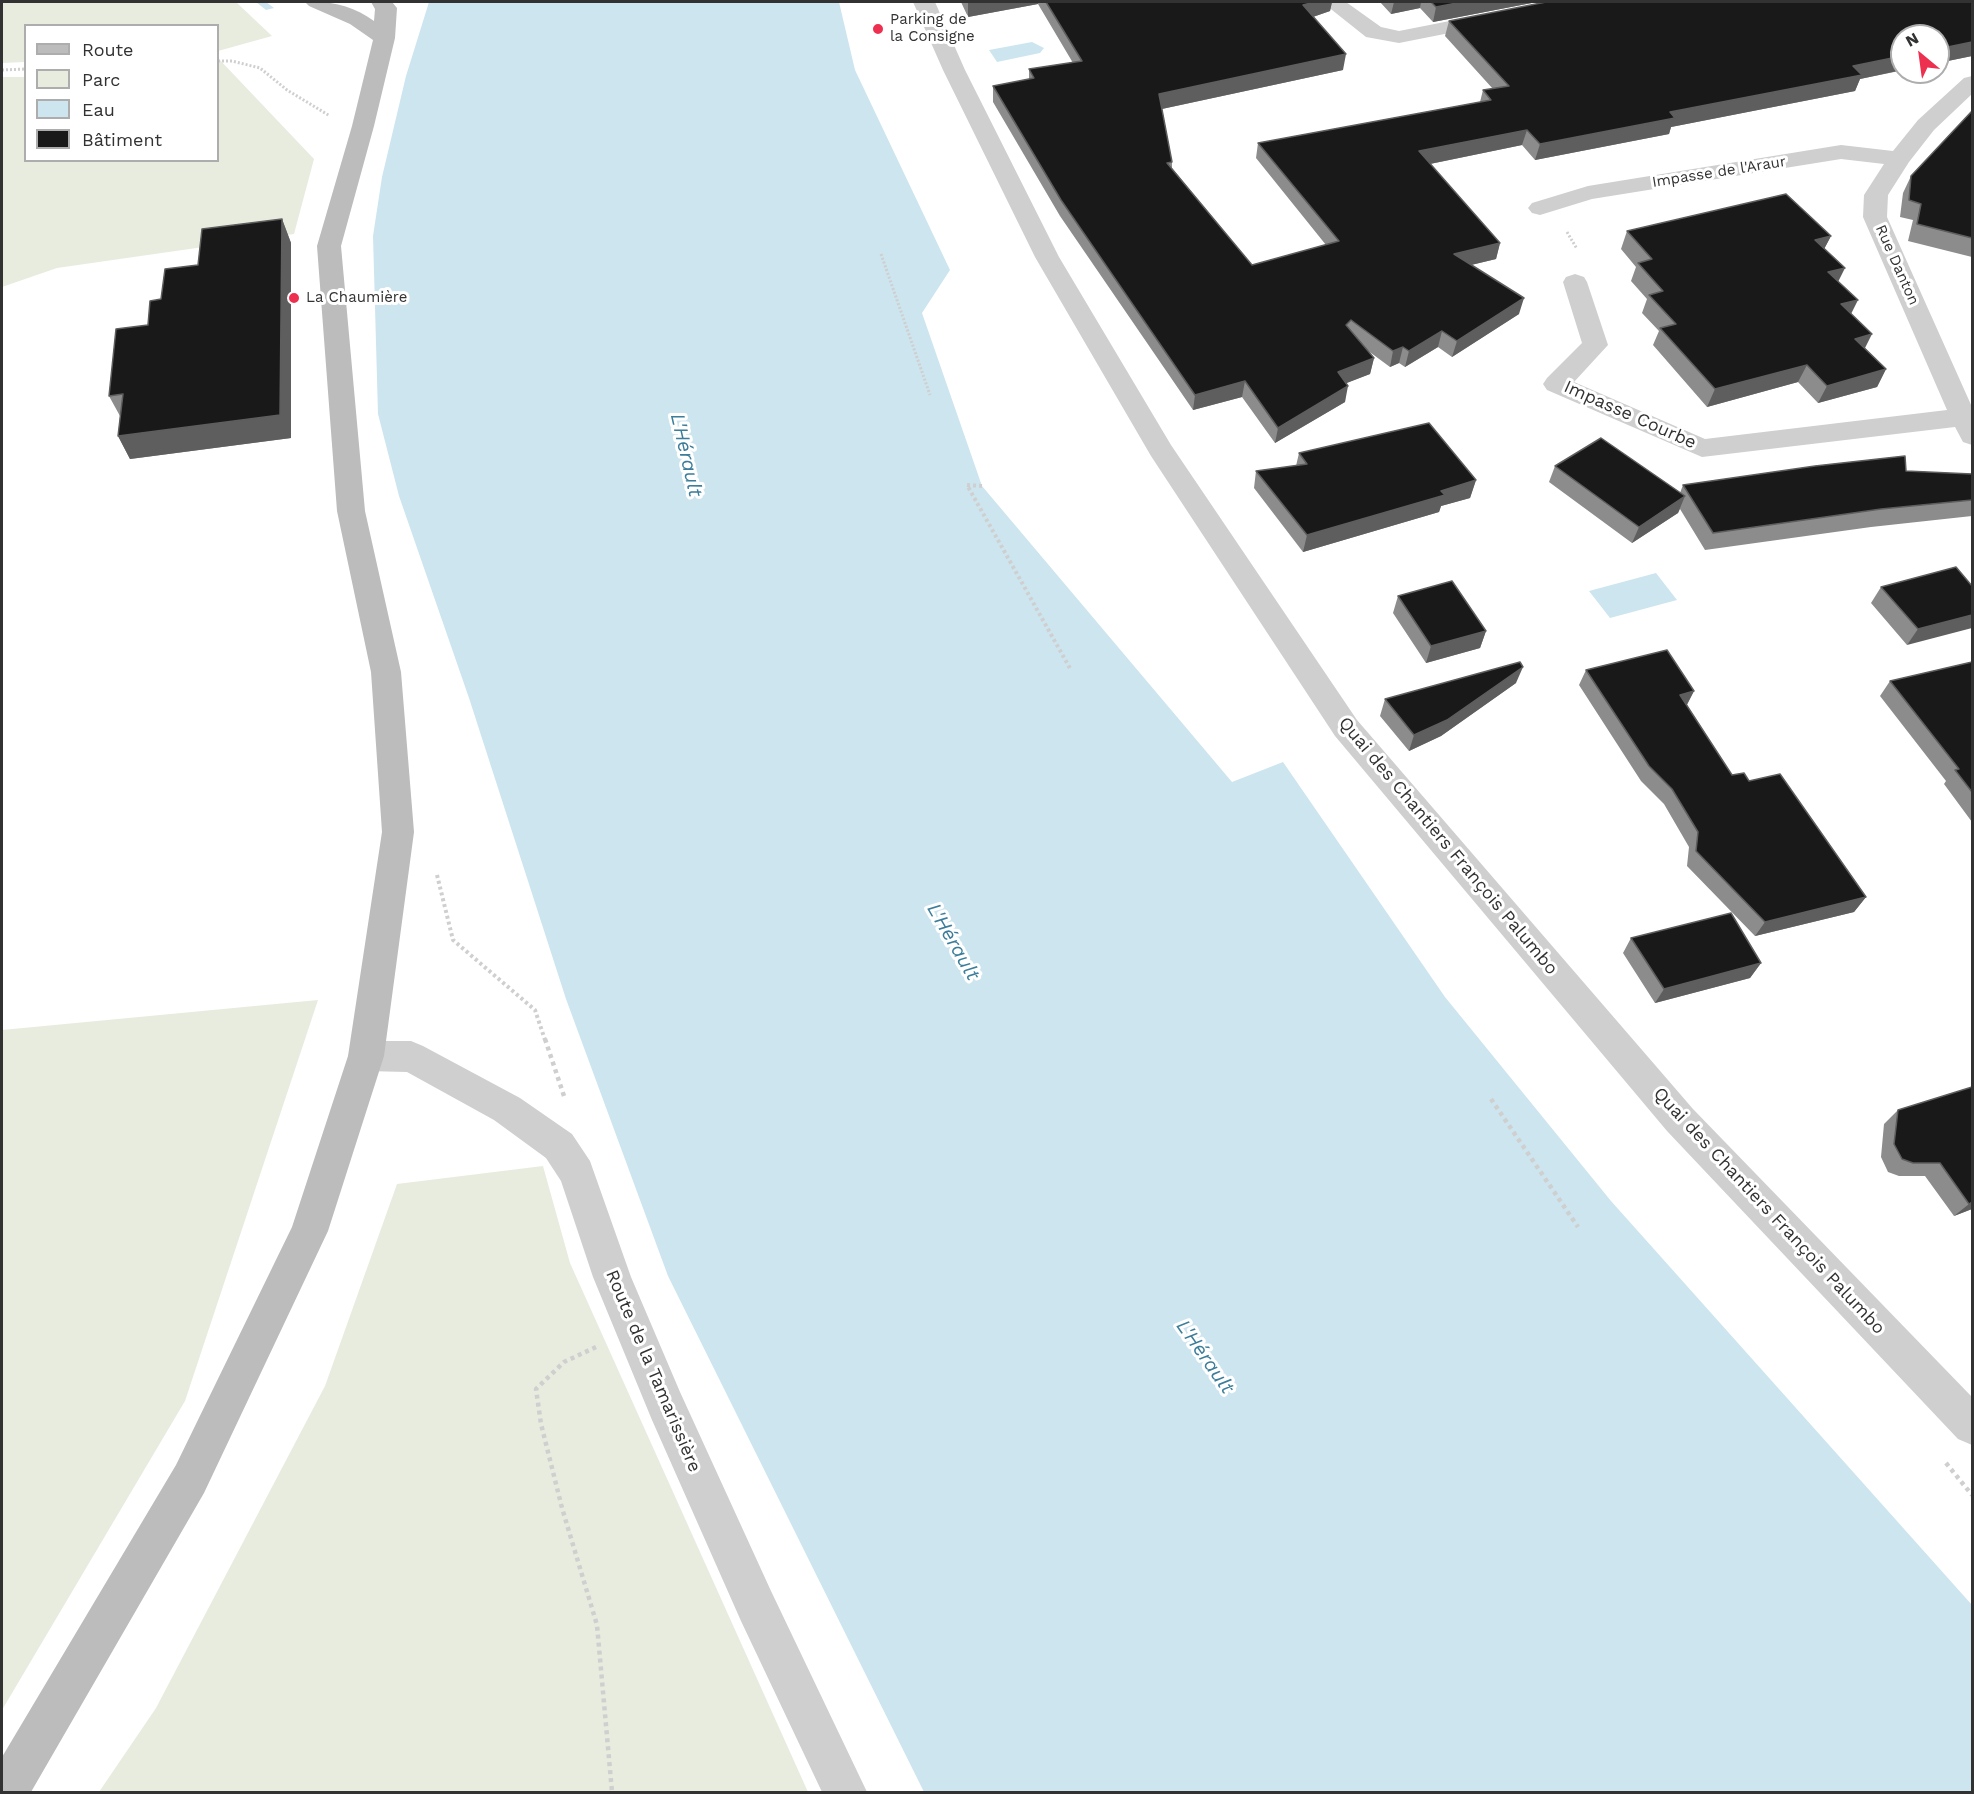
<!DOCTYPE html>
<html>
<head>
<meta charset="utf-8">
<style>
  body { margin:0 }
  #map { position:relative; width:1974px; height:1794px; overflow:hidden; background:#fff; font-family:"Work Sans",sans-serif }
  canvas { display:block }
  .frame { position:absolute; inset:0; border:3px solid #323232; pointer-events:none }
  .legend { position:absolute; left:24px; top:24px; width:195px; height:138px; box-sizing:border-box; background:#fff; border:2px solid #adadad; margin:0; padding:8px 10px; list-style:none; font-size:18px; color:#323232 }
  .legend li { display:flex; align-items:center; gap:12px; height:30px }
  .legend b { width:30px; border:2px solid #adadad }
  .north { position:absolute; left:1890px; top:24px; width:60px; height:60px; box-sizing:border-box; background:#fff; border:2px solid #adadad; border-radius:50%; rotate:331deg; font-size:16px; font-weight:700; line-height:24px; text-align:center; color:#323232 }
  .north::after { content:''; display:block; margin:auto; width:21px; height:27px; background:#ed304f; clip-path:polygon(50% 0,100% 100%,50% 72%,0 100%) }
</style>
</head>
<body>
<div id="map">
<canvas width="1974" height="1794"></canvas>
<div class="frame"></div>
<ul class="legend">
<li><b style="height:8px;background:#bcbcbc"></b>Route</li>
<li><b style="height:16px;background:#e7ecde"></b>Parc</li>
<li><b style="height:16px;background:#cde5ef"></b>Eau</li>
<li><b style="height:16px;background:#191919"></b>Bâtiment</li>
</ul>
<div class="north">N</div>
</div>
<script>
const g = document.querySelector('canvas').getContext('2d');
g.lineJoin = 'round';
function fill(path, color) { g.fillStyle = color; g.fill(path, 'evenodd'); }
function trace(path, color, width, dash) { g.strokeStyle = color; g.lineWidth = width; g.lineCap = dash ? 'butt' : 'round'; g.setLineDash(dash || []); g.stroke(path); }
function write(font, color, halo, rows, align = 'center') {
  g.font = font + ' "Work Sans",sans-serif'; g.lineWidth = 6; g.setLineDash([]); g.textBaseline = 'middle'; g.strokeStyle = halo; g.fillStyle = color; for (const [text, x, y, turn = 0] of rows) {
    g.save(); g.translate(x, y); g.rotate((+turn || 0) * Math.PI / 180); g.textAlign = isNaN(turn) ? turn : align; if (halo) g.strokeText(text, 0, 0); g.fillText(text, 0, 0); g.restore();
  }
}
const green = new Path2D(`
  M 2,2 L 236,2 L 272,36 L 218,51 L 218,26 L 26,26 L 25,62 L 2,63 Z
  M 218,58 L 314,159 L 294,234 L 57,268 L 2,287 L 2,77 L 25,77 L 26,160 L 218,160 Z
  M 318,1000 L 185,1401 L 2,1710 L 2,1030 Z
  M 543,1166 L 570,1263 L 808,1792 L 99,1792 L 156,1708 L 325,1386 L 397,1184 Z`);
const water = new Path2D(`
  M 429,2 L 839,2 L 855,70 L 950,270 L 922,313 L 982,486 L 1232,782 L 1283,762 L 1445,997 L 1611,1201 L 1972,1605 L 1972,1792 L 924,1792 L 668,1276 L 566,999 L 469,698 L 399,496 L 378,414 L 373,236 L 382,177 L 406,76 Z
  M 1032,42 L 1044,48 L 1040,53 L 997,62 L 989,50 Z
  M 1656,573 L 1677,600 L 1610,618 L 1589,591 Z`);
const stream = new Path2D(`
  M 256,2 L 266,2 L 274,8 L 266,10 Z`);
const pathFar2 = new Path2D(`
  M 218,61 L 232,61 L 260,68 L 287,90 L 330,116
  M 2,70 L 26,69
  M 1567,232 L 1577,249
  M 881,254 L 930,395`);
const pathFar1 = new Path2D(`
  M 982,486 L 967,485 L 1071,670
  M 437,875 L 453,940 L 535,1010 L 545,1040`);
const path = new Path2D(`
  M 545,1039 L 564,1096
  M 1491,1099 L 1578,1227
  M 596,1347 L 564,1362 L 536,1389 L 541,1424 L 562,1508 L 597,1625 L 612,1792
  M 1946,1463 L 1972,1495`);
const minor = new Path2D(`
  M 913,2 L 935,2 L 965,70 L 1059,257 L 1171,445 L 1357,720 L 1693,1109 L 1972,1397 L 1972,1445 L 1958,1439 L 1667,1131 L 1335,736 L 1151,456 L 1035,257 L 943,70 Z
  M 1322,2 L 1346,2 L 1381,27 L 1399,31 L 1546,2 L 1587,2 L 1583,6 L 1576,8 L 1399,43 L 1366,37 Z
  M 1972,76 L 1972,94 L 1934,130 L 1909,162 L 1888,195 L 1887,217 L 1972,407 L 1972,445 L 1963,442 L 1955,427 L 1702,457 L 1547,390 L 1543,384 L 1547,378 L 1582,343 L 1563,282 L 1566,277 L 1575,274 L 1584,277 L 1587,282 L 1608,345 L 1574,382 L 1705,439 L 1947,410 L 1863,217 L 1864,195 L 1884,164 L 1841,159 L 1592,199 L 1540,215 L 1532,213 L 1528,208 L 1532,203 L 1588,186 L 1841,145 L 1893,151 L 1918,120 L 1964,78 Z
  M 366,1041 L 411,1041 L 423,1046 L 520,1098 L 572,1134 L 590,1161 L 631,1277 L 680,1392 L 771,1591 L 867,1792 L 822,1792 L 741,1621 L 652,1420 L 593,1277 L 561,1181 L 546,1158 L 494,1120 L 407,1072 L 366,1071 L 354,1067 L 348,1056 L 354,1045 Z`);
const secondary = new Path2D(`
  M 305,2 C 330,0 354,6 374,21 L 375,9 L 371,2 L 392,2 L 397,8 L 395,38 L 374,126 L 341,246 L 365,511 L 401,672 L 414,832 L 384,1056 L 328,1231 L 204,1493 L 31,1792 L 2,1792 L 2,1757 L 176,1465 L 292,1227 L 348,1056 L 382,832 L 371,672 L 337,511 L 317,246 L 352,126 L 373,40 L 350,24 L 309,6 Z`);
const wall = new Path2D(`
  M 961,2 L 1332,2 L 1330,11 L 1313,17 L 1343,70 L 1162,109 L 1172,162 L 1172,168 L 1252,265 L 1326,245 L 1256,158 L 1258,143 L 1480,102 L 1483,90 L 1493,89 L 1445,36 L 1449,21 L 1972,2 L 1972,56 L 1860,79 L 1855,91 L 1671,127 L 1669,134 L 1535,160 L 1522,145 L 1430,164 L 1500,243 L 1496,259 L 1471,265 L 1519,314 L 1452,357 L 1438,347 L 1405,367 L 1399,363 L 1390,367 L 1367,350 L 1374,358 L 1370,374 L 1346,383 L 1345,402 L 1275,443 L 1242,397 L 1193,410 L 1060,216 L 993,102 L 993,86 L 1029,79 L 1029,69 L 1073,63 L 1038,4 L 968,17 Z
  M 1380,2 L 1537,2 L 1433,22 L 1420,8 L 1391,14 Z
  M 1972,111 L 1972,257 L 1908,241 L 1913,220 L 1900,217 L 1903,193 L 1911,176 Z
  M 282,219 L 291,243 L 291,438 L 130,459 L 118,436 L 120,416 L 109,396 L 161,299 L 198,265 Z
  M 1627,231 L 1831,236 L 1824,249 L 1865,348 L 1886,369 L 1877,387 L 1818,403 L 1798,382 L 1707,407 L 1653,345 L 1659,331 L 1642,313 L 1647,299 L 1631,281 L 1636,267 L 1621,249 Z
  M 1299,453 L 1476,480 L 1470,498 L 1441,506 L 1439,512 L 1303,552 L 1254,488 L 1256,471 L 1296,466 Z
  M 1555,466 L 1680,493 L 1683,485 L 1906,471 L 1972,474 L 1972,516 L 1871,527 L 1705,550 L 1680,509 L 1678,513 L 1632,543 L 1549,482 Z
  M 1972,586 L 1907,645 L 1871,603 L 1881,587 Z
  M 1398,596 L 1486,631 L 1480,648 L 1426,663 L 1393,613 Z
  M 1972,662 L 1972,822 L 1944,784 L 1946,781 L 1880,696 L 1890,681 Z
  M 1586,670 L 1694,691 L 1687,705 L 1732,775 L 1749,781 L 1866,897 L 1854,912 L 1755,936 L 1687,866 L 1689,847 L 1664,804 L 1641,781 L 1579,685 Z
  M 1516,683 L 1441,736 L 1409,751 L 1380,716 L 1385,699 Z
  M 1631,938 L 1761,963 L 1750,978 L 1655,1003 L 1623,953 Z
  M 1972,1087 L 1972,1209 L 1954,1216 L 1925,1176 L 1899,1176 L 1888,1172 L 1881,1157 L 1884,1124 L 1898,1110 Z`);
const shadedWall = new Path2D(`
  M 968,2 L 1038,2 L 1038,4 L 968,17 Z
  M 1315,2 L 1332,2 L 1330,11 L 1301,21 L 1303,5 Z
  M 1394,2 L 1421,2 L 1420,8 L 1391,14 Z
  M 1462,2 L 1537,2 L 1433,22 L 1436,7 Z
  M 1972,42 L 1972,56 L 1938,63 L 1938,49 Z
  M 1346,54 L 1343,70 L 1157,110 L 1159,94 Z
  M 1902,56 L 1902,70 L 1860,79 L 1855,91 L 1671,127 L 1669,134 L 1535,160 L 1540,144 L 1853,66 Z
  M 1527,130 L 1522,145 L 1415,167 L 1419,151 Z
  M 282,219 L 291,243 L 291,438 L 130,459 L 118,436 Z
  M 1831,236 L 1822,253 L 1815,240 Z
  M 1500,243 L 1496,259 L 1450,270 L 1454,254 Z
  M 1845,268 L 1836,286 L 1828,272 Z
  M 1524,298 L 1519,314 L 1452,357 L 1457,341 Z
  M 1858,300 L 1849,318 L 1841,304 Z
  M 1442,331 L 1438,347 L 1405,367 L 1409,351 Z
  M 1872,334 L 1863,352 L 1855,339 Z
  M 1403,347 L 1399,363 L 1390,367 L 1393,351 Z
  M 1374,358 L 1370,374 L 1334,388 L 1338,372 Z
  M 1807,365 L 1798,382 L 1707,407 L 1715,389 Z
  M 1886,369 L 1877,387 L 1818,403 L 1827,386 Z
  M 1245,381 L 1242,397 L 1193,410 L 1195,395 Z
  M 1348,386 L 1345,402 L 1275,443 L 1278,428 Z
  M 1476,480 L 1470,498 L 1441,506 L 1439,512 L 1303,552 L 1307,535 L 1441,491 Z
  M 1685,496 L 1678,513 L 1632,543 L 1639,527 Z
  M 1972,615 L 1972,628 L 1907,645 L 1918,629 Z
  M 1486,631 L 1480,648 L 1426,663 L 1431,646 Z
  M 1523,667 L 1516,683 L 1441,736 L 1409,751 L 1414,735 Z
  M 1694,691 L 1686,706 L 1680,695 Z
  M 1866,897 L 1854,912 L 1755,936 L 1765,922 Z
  M 1761,963 L 1750,978 L 1655,1003 L 1664,989 Z
  M 1972,1202 L 1972,1209 L 1954,1216 L 1969,1204 Z`);
const building = new Path2D(`
  M 1046,2 L 1315,2 L 1303,5 L 1346,54 L 1159,94 L 1172,162 L 1167,163 L 1252,265 L 1339,241 L 1258,143 L 1491,100 L 1483,90 L 1509,86 L 1449,21 L 1546,2 L 1972,2 L 1972,42 L 1938,49 L 1938,36 L 1902,36 L 1902,56 L 1853,66 L 1862,75 L 1670,112 L 1675,118 L 1540,144 L 1527,130 L 1419,151 L 1500,243 L 1454,254 L 1524,298 L 1457,341 L 1442,331 L 1409,351 L 1403,347 L 1393,351 L 1351,320 L 1346,325 L 1374,358 L 1338,372 L 1348,386 L 1278,428 L 1245,381 L 1195,395 L 1061,200 L 993,86 L 1034,78 L 1029,69 L 1082,61 Z
  M 1431,2 L 1462,2 L 1436,7 Z
  M 1972,111 L 1972,238 L 1917,224 L 1921,204 L 1909,200 L 1911,176 Z
  M 1786,194 L 1831,236 L 1815,240 L 1845,268 L 1828,272 L 1858,300 L 1841,304 L 1872,334 L 1855,339 L 1886,369 L 1827,386 L 1807,365 L 1715,389 L 1660,328 L 1676,324 L 1649,295 L 1663,291 L 1638,263 L 1652,259 L 1627,231 Z
  M 282,219 L 280,415 L 118,436 L 123,394 L 109,396 L 116,329 L 148,325 L 150,301 L 161,299 L 165,269 L 198,265 L 202,229 Z
  M 1429,423 L 1476,480 L 1441,491 L 1445,495 L 1307,535 L 1256,471 L 1307,464 L 1299,453 Z
  M 1601,438 L 1685,496 L 1639,527 L 1555,466 Z
  M 1905,456 L 1906,471 L 1972,474 L 1972,500 L 1881,509 L 1713,533 L 1683,485 L 1815,466 Z
  M 1956,567 L 1972,586 L 1972,615 L 1918,629 L 1881,587 Z
  M 1452,581 L 1486,631 L 1431,646 L 1398,596 Z
  M 1667,650 L 1694,691 L 1680,695 L 1732,775 L 1744,773 L 1749,781 L 1780,774 L 1866,897 L 1765,922 L 1696,851 L 1698,832 L 1672,789 L 1649,766 L 1586,670 Z
  M 1520,662 L 1523,667 L 1447,720 L 1414,735 L 1385,699 Z
  M 1972,662 L 1972,792 L 1955,770 L 1959,769 L 1890,681 Z
  M 1731,913 L 1761,963 L 1664,989 L 1631,938 Z
  M 1972,1087 L 1972,1202 L 1969,1204 L 1940,1163 L 1913,1163 L 1902,1159 L 1894,1144 L 1898,1110 Z`);
const markers = [
  [878,29,6,"#ed304f"],
  [294,298,6,"#ed304f"]
];
const farPoinames = [
  ["Parking de",890,20],
  ["la Consigne",890,37],
  ["La Chaumière",306,298]
];
const farStreetnames = [
  ["Impasse de l'Araur",1719,172,-9],
  ["Rue Danton",1897,265,66]
];
const streetNames = [
  ["Impasse Courbe",1630,415,24],
  ["Quai des Chantiers François Palumbo",1448,846,50],
  ["Quai des Chantiers François Palumbo",1769,1211,47],
  ["Route de la Tamarissière",653,1371,67]
];
const waterNames = [
  ["L'Hérault",686,455,77],
  ["L'Hérault",953,942,60],
  ["L'Hérault",1205,1357,55]
];
fill(green, '#e7ecde');
fill(water, '#cde5ef');
fill(stream, '#cde5ef');
trace(pathFar2, '#cfcfcf', 3, [2, 2]);
trace(pathFar1, '#cfcfcf', 4, [3, 3]);
trace(path, '#cfcfcf', 4.5, [4, 4]);
fill(minor, '#cfcfcf');
fill(secondary, '#bcbcbc');
fill(wall, '#8c8c8c');
fill(shadedWall, '#5e5e5e');
fill(building, '#191919');
trace(building, '#5e5e5e', 1.5);
for (const [x, y, r, color] of markers) { const dot = new Path2D(); dot.arc(x, y, r, 0, 2 * Math.PI); g.fillStyle = color; g.fill(dot); trace(dot, '#fff', 2); }
write('15px', '#323232', '#fff', farPoinames, 'left');
write('15px', '#323232', '#fff', farStreetnames);
write('18px', '#323232', '#fff', streetNames);
write('italic 20px', '#3b7d9a', '#fff', waterNames);
</script>
</body>
</html>
